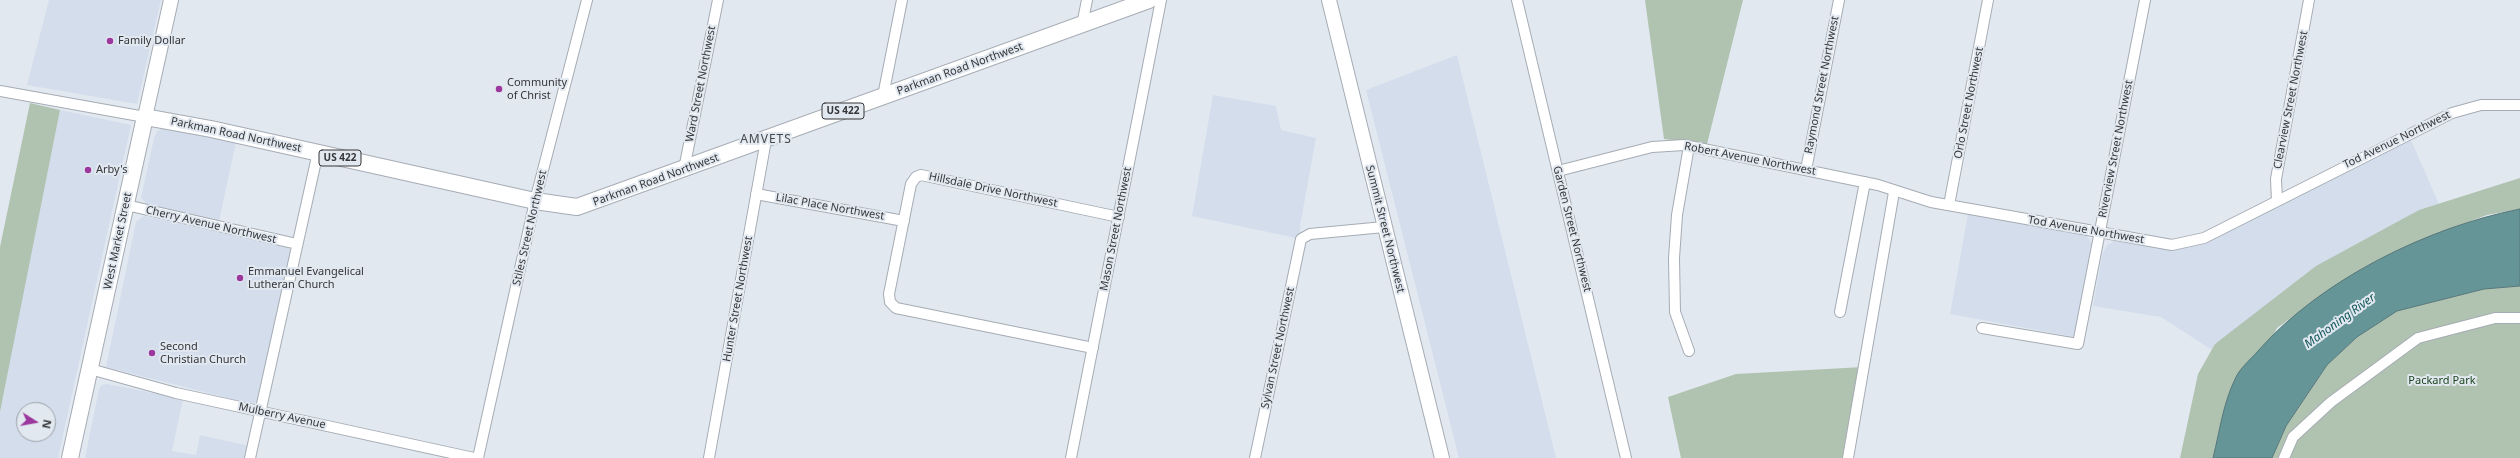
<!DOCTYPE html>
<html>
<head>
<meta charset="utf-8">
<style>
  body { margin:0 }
  #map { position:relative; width:2520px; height:458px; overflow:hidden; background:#e2e8f0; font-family:"Noto Sans",sans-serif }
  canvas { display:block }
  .north { position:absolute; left:16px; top:402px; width:40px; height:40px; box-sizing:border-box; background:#e2e8f0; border:1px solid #9ca1a7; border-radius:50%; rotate:101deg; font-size:11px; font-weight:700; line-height:16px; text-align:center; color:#343639 }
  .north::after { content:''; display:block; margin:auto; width:14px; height:18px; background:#9c389d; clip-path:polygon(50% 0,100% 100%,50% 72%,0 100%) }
</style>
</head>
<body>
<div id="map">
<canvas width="2520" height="458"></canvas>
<div class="north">N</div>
</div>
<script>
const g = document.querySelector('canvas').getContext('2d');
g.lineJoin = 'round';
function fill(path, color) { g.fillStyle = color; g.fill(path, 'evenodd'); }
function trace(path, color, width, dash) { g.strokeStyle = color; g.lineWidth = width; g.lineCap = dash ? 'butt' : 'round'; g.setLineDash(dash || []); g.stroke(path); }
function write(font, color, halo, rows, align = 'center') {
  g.font = font + ' "Noto Sans",sans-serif'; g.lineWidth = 4; g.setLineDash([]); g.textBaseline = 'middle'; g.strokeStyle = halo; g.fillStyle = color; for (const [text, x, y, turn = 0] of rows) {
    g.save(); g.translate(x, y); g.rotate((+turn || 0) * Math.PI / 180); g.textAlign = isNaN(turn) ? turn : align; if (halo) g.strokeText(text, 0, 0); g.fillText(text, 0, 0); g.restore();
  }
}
const built = new Path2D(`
  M 49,0 L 161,0 L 137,104 L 27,85 Z
  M 1457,55 L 1556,458 L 1459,458 L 1366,90 Z
  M 1213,95 L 1276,106 L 1281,130 L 1316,138 L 1300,226 L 1301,239 L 1192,216 Z
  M 60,110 L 131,125 L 58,458 L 0,458 L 0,412 ZM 24,410 L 48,410 L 48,434 L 24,434 Z
  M 166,127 L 236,142 L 219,221 L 147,204 L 141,198 L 154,138 L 157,131 Z
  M 2410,138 L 2439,204 L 2419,210 L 2215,344 L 2212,350 L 2161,317 L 2093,306 L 2102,255 L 2107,245 L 2114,241 L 2178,249 L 2207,243 Z
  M 1968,214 L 2086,235 L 2092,243 L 2075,337 L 1950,314 Z
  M 144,216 L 288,248 L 291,251 L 259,402 L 251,404 L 106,367 L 136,222 Z
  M 107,384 L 183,399 L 172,451 L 196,455 L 200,435 L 249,446 L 246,458 L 85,458 L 99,389 L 102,385 Z`);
const green = new Path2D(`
  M 1645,0 L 1743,0 L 1707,144 L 1664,139 Z
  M 30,103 L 60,110 L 0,412 L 0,247 Z
  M 2520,178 L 2520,209 L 2487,215 L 2429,237 L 2379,260 L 2341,282 L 2277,328 L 2213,458 L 2180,458 L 2198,374 L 2215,344 L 2316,266 L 2419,210 Z
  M 2520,286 L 2520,458 L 2272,458 L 2286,426 L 2327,365 L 2357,337 L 2397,311 L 2484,289 Z
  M 1863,367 L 1844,458 L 1681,458 L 1668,397 L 1736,374 Z`);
const water = new Path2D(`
  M 2520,209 L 2520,286 L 2484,289 L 2397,311 L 2357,337 L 2327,365 L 2286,426 L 2272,458 L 2213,458 C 2220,430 2223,403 2236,377 C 2241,367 2251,359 2258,351 C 2320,280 2428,227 2520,209 Z`);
const minor = new Path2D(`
  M 1517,0 L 1626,458
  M 1082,25 L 1087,0
  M 0,91 L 145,117
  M 883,96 L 902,0
  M 1689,146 L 1677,215 L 1674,258 L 1675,312 L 1689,351
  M 684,169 L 718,0
  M 1806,170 L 1839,0
  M 1558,171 L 1652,147 L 1684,145 L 1878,185 L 1931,202 L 2172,245 L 2204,238 L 2452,113 L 2481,105 L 2520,105
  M 756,194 L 904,221
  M 2277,201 L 2276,179 L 2309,0
  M 126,205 L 297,244
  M 1949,205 L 1988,0
  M 1840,312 L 1865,182
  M 1982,328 L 2078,344 L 2145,0
  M 1093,348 L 896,308 L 890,302 L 889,294 L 911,184 L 916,177 L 921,175 L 1119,217
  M 90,369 L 176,393 L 474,458
  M 250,458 L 318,152
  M 478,458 L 535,201 L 587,0
  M 709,458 L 766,140
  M 1071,458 L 1161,0
  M 1255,458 L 1301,239 L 1310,234 L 1384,227
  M 1848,458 L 1894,192
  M 2284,458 L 2293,437 L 2331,402 L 2418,338 L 2495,318 L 2520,318`);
const secondary = new Path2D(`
  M 1329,0 L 1442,458
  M 145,117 L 171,0`);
const primary = new Path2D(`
  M 70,458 L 145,117 L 211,129 L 535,201 L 577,207 L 1149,0`);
const markers = [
  [110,41,4,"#9c389d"],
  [499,89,4,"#9c389d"],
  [88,170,4,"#9c389d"],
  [240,278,4,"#9c389d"],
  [152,353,4,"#9c389d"]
];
const shields = [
  [843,111,42],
  [340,158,42]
];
const shieldNames = [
  ["US 422",843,111],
  ["US 422",340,158]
];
const poiNames = [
  ["Family Dollar",118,41],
  ["Community",507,83],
  ["of Christ",507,96],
  ["Arby's",96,170],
  ["Emmanuel Evangelical",248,272],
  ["Lutheran Church",248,285],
  ["Second",160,347],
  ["Christian Church",160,360]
];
const streetNames = [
  ["Parkman Road Northwest",960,69,-20],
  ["Ward Street Northwest",701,84,-79],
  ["Raymond Street Northwest",1822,85,-79],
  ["Clearview Street Northwest",2291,100,-79],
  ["Orlo Street Northwest",1969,103,-79],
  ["Parkman Road Northwest",236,135,12],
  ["Tod Avenue Northwest",2397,140,-26],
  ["Riverview Street Northwest",2116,149,-79],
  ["Robert Avenue Northwest",1750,159,11],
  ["Parkman Road Northwest",656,180,-20],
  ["Hillsdale Drive Northwest",993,190,12],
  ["Lilac Place Northwest",830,207,10],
  ["Cherry Avenue Northwest",211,225,13],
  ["Stiles Street Northwest",530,228,-77],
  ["Mason Street Northwest",1116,229,-79],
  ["Summit Street Northwest",1385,229,76],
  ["Garden Street Northwest",1572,229,76],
  ["Tod Avenue Northwest",2086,230,10],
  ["West Market Street",118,241,-78],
  ["Hunter Street Northwest",738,299,-80],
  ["Sylvan Street Northwest",1278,348,-78],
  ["Mulberry Avenue",282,416,12]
];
const parkNames = [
  ["Packard Park",2442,381]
];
const neighbourhoodNames = [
  ["AMVETS",766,140]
];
const waterNames = [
  ["Mahoning River",2340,321,-36]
];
fill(built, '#d3ddec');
fill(green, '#b0c2b0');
fill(water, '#669597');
trace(water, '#57787b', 1);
trace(minor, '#a6acb4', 12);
trace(secondary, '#a6acb4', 16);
trace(primary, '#a6acb4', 18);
trace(minor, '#fff', 10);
trace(secondary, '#fff', 14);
trace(primary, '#fff', 16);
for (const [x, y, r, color] of markers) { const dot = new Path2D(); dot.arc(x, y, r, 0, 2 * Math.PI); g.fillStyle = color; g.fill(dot); trace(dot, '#e2e8f0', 1.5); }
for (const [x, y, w] of shields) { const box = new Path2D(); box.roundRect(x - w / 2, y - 8, w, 16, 3); g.fillStyle = '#e2e8f0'; g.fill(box); trace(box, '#343639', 1); }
write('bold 10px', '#343639', null, shieldNames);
write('11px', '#343639', '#e2e8f0', poiNames, 'left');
write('11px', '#343639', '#e2e8f0', streetNames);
write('11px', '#1b441c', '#e2e8f0', parkNames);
g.letterSpacing = '1px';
write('12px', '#43484e', '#e2e8f0', neighbourhoodNames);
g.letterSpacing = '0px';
write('italic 12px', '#115659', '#e2e8f0', waterNames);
</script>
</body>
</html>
